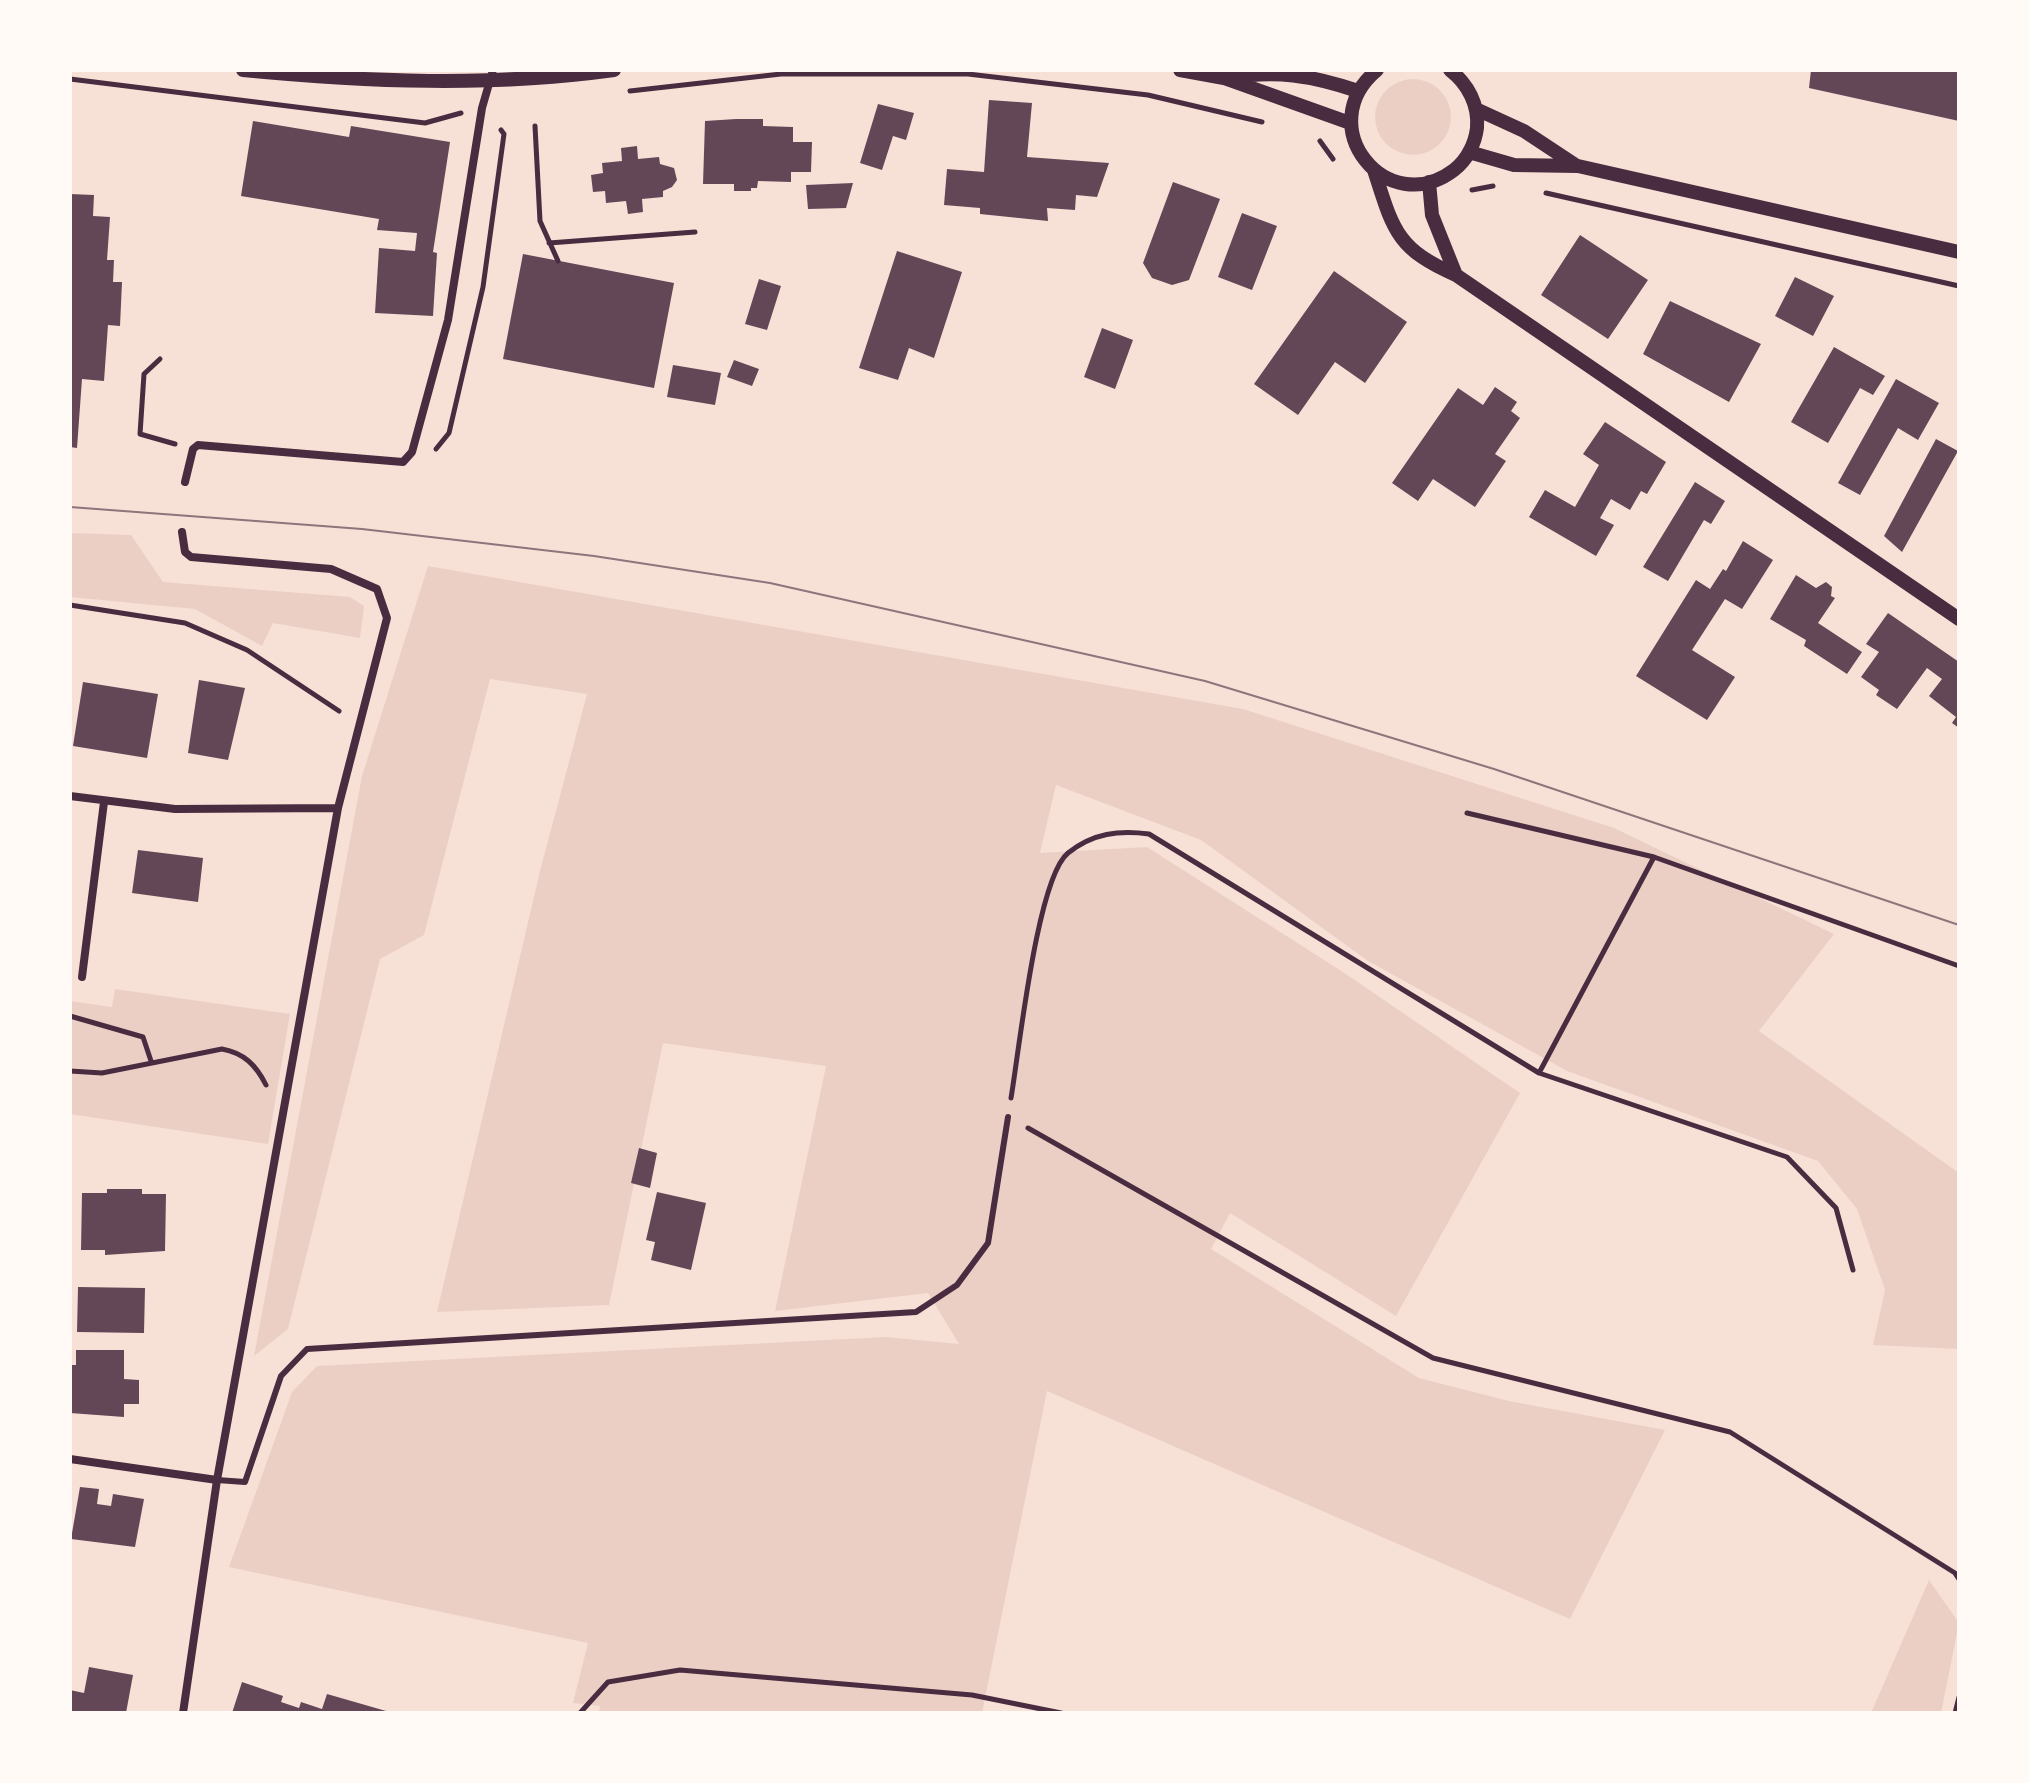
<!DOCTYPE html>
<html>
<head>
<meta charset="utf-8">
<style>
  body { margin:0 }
  #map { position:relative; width:2029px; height:1783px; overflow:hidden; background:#f7e1d7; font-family:"Varela Round",sans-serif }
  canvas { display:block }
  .frame { position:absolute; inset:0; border:72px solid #fffaf5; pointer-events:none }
</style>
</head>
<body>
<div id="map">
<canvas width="2029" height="1783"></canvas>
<div class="frame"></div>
</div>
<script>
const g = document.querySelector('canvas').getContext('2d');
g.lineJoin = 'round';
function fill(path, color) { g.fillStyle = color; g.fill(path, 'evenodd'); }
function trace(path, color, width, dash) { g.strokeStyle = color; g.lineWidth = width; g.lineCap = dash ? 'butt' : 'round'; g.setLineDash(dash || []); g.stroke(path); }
const green = new Path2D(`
  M1375 117a38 38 0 1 1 76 0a38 38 0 1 1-76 0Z
  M 70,533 L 131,535 L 163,582 L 350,597 L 364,606 L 360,638 L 273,623 L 262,646 L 195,609 L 70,597 Z
  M 428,566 L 1243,709 L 1614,828 L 1834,934 L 1759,1031 L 1959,1173 L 1959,1349 L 1873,1345 L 1885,1290 L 1857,1209 L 1818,1161 L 1567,1071 L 1368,961 L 1201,840 L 1056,785 L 1040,853 L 1147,847 L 1346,974 L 1520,1093 L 1396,1316 L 1230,1213 L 1211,1249 L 1419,1378 L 1509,1401 L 1665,1430 L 1570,1619 L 1047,1391 L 982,1713 L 599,1713 L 600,1706 L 573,1703 L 588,1643 L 229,1567 L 292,1392 L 317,1366 L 886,1337 L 959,1344 L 928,1293 L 775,1311 L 826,1066 L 663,1043 L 609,1305 L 437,1312 L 540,871 L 587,694 L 490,679 L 424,935 L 380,959 L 288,1329 L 254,1356 L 362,776 Z
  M 115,989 L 290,1014 L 268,1144 L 70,1114 L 70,1001 L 112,1007 Z
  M 1929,1580 L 1959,1623 L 1941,1713 L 1871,1713 Z`);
const building = new Path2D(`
  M 1811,70 L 1959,70 L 1959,121 L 1809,88 Z
  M 989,100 L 1032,103 L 1027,157 L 1109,163 L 1097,197 L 1076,195 L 1075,210 L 1047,208 L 1048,221 L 980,214 L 980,208 L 944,205 L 947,169 L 984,172 Z
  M 878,104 L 914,113 L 906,140 L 893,136 L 882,170 L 860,163 Z
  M 736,119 L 763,119 L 763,126 L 793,127 L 793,142 L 812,142 L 811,172 L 791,172 L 791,182 L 758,181 L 757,188 L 751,188 L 751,191 L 734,191 L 734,184 L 703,184 L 705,121 Z
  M 253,121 L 349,137 L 351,126 L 450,142 L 433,252 L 437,253 L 433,316 L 375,313 L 379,248 L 415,251 L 417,233 L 377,230 L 379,219 L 241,196 Z
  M 637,146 L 638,159 L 659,157 L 660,164 L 674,168 L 677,180 L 672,187 L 663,191 L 663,197 L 642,199 L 643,212 L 628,214 L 626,201 L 606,203 L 605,191 L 593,192 L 591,175 L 603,173 L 602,163 L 622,161 L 621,148 Z
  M 1173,182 L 1220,199 L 1189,280 L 1172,285 L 1152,278 L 1143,263 Z
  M 853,183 L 846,208 L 808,209 L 806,185 Z
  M 70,194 L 94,195 L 93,216 L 110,217 L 107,260 L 114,260 L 113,282 L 122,282 L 120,326 L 108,325 L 104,381 L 82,379 L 77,448 L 70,447 Z
  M 1242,213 L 1277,226 L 1252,290 L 1218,277 Z
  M 1580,235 L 1648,280 L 1608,339 L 1541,295 Z
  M 897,251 L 962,272 L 934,358 L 909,348 L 898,380 L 859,368 Z
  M 523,254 L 674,283 L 654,388 L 503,359 Z
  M 1334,271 L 1407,322 L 1365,383 L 1335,362 L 1298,415 L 1254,384 Z
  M 1795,277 L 1834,296 L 1813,336 L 1775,316 Z
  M 759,279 L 781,286 L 767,330 L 745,324 Z
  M 1670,301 L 1761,344 L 1729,402 L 1643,354 Z
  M 1102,328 L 1133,340 L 1115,389 L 1084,377 Z
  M 1834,347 L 1885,376 L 1873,395 L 1860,388 L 1828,443 L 1791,422 Z
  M 734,360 L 759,369 L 752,386 L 727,377 Z
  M 673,365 L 721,373 L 715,405 L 667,397 Z
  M 1896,379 L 1939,403 L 1918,440 L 1898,428 L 1860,495 L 1838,483 Z
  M 1495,387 L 1517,402 L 1511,411 L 1520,418 L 1495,454 L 1506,461 L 1475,507 L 1433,479 L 1418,501 L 1392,483 L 1458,388 L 1483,405 Z
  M 1605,422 L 1666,462 L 1647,494 L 1641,491 L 1630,510 L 1611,499 L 1600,518 L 1614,525 L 1596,556 L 1529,517 L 1545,490 L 1575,507 L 1599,465 L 1583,454 Z
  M 1936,439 L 1958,451 L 1902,552 L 1884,536 Z
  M 1695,482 L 1725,501 L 1711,524 L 1704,520 L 1668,581 L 1643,567 Z
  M 1743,541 L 1773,560 L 1742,609 L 1725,599 L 1692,650 L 1735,677 L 1707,720 L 1636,676 L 1696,580 L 1710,589 L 1723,569 L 1726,571 Z
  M 1796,575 L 1816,588 L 1826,582 L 1832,587 L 1831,596 L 1835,598 L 1818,623 L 1862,652 L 1847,674 L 1804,646 L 1806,640 L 1770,619 Z
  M 1888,613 L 1959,662 L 1959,728 L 1952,723 L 1956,717 L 1929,696 L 1942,679 L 1927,668 L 1897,709 L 1876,695 L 1879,690 L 1861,677 L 1879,652 L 1866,644 Z
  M 199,680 L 245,688 L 228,760 L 188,753 Z
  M 83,682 L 158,694 L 147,758 L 73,746 Z
  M 138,850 L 203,858 L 198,902 L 132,893 Z
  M 639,1148 L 657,1153 L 650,1188 L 631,1183 Z
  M 107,1189 L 142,1189 L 142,1194 L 166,1194 L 165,1251 L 105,1255 L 105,1250 L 81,1250 L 82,1193 L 107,1193 Z
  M 657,1192 L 706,1203 L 691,1270 L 651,1260 L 655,1242 L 646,1240 Z
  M 78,1287 L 145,1288 L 144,1333 L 77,1332 Z
  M 76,1350 L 124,1350 L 124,1379 L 139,1380 L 139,1404 L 124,1404 L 124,1417 L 70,1413 L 70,1365 L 76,1365 Z
  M 80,1487 L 99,1489 L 97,1504 L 111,1506 L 113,1494 L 144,1499 L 135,1547 L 71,1539 Z
  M 89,1667 L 133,1675 L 126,1713 L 70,1713 L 70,1690 L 84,1693 Z
  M 242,1682 L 283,1696 L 281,1702 L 299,1708 L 301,1702 L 322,1709 L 327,1694 L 393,1713 L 232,1713 Z`);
const path = new Path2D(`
  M 70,79 L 425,123 L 461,113
  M 630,91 L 781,74 L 968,74 L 1148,95 L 1262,122
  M 535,126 L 540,221 L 558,261
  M 1320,141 L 1333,159
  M 1472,190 L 1493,186
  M 1546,193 L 1959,286
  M 549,243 L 695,232
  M 160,359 L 144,374 L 140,434 L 175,444
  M 436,449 L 449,433 L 483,287 L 504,134 L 501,130
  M 70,605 L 185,623 L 247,650 L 339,711
  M 1467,813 L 1654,857 L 1959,966
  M 70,1016 L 143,1037 L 151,1061
  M 70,1071 L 102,1073 L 222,1049 C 244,1053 256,1065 266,1085
  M 1539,1073 L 1654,857
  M 1011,1098 C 1019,1052 1037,878 1068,853 C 1093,833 1119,830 1149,834 L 1539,1073 L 1787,1157 L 1836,1208 L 1853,1270
  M 1028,1128 L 1433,1358 L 1730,1432 L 1955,1573 L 1959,1579
  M 580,1713 L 608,1682 L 680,1670 L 972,1695 L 1061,1713
  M 1955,1713 L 1959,1697`);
const service = new Path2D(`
  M 217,1480 L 245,1482 L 281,1376 L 307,1349 L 916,1312 L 957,1285 L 988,1243 L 1008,1117`);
const minor = new Path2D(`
  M 185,482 L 193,449 L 198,445 L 403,462 L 412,452 L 448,320 L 482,108 L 493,70
  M 182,532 L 185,552 L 191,557 L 331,569 L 377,589 L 387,618 L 338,808 L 217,1480 L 183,1713
  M 70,796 L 175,809 L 338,808
  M 82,977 L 104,802
  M 70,1459 L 217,1480`);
const tertiary = new Path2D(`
  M 243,70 C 367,82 490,87 614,70
  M 1180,70 L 1224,78 L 1350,123
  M 1377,70 C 1310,126 1387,221 1454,170 C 1467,160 1475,144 1477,128 C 1479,105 1468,84 1450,70
  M 1226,78 C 1277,70 1310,75 1358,91
  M 1476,109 L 1524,131 L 1577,166
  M 1469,152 L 1514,165 L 1578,166 L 1959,252
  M 1374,170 C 1393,229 1396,249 1456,275 L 1959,619
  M 1429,182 L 1432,215 L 1456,275`);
const tram = new Path2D(`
  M 70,507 L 362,529 L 594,556 L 770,583 L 1205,681 L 1494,769 L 1959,925`);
fill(green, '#ebcfc5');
fill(building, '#644757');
trace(path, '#4a2c40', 5);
trace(service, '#4a2c40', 6);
trace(minor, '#4a2c40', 8);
trace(tertiary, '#4a2c40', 14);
trace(tram, '#8f747c', 2);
</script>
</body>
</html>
